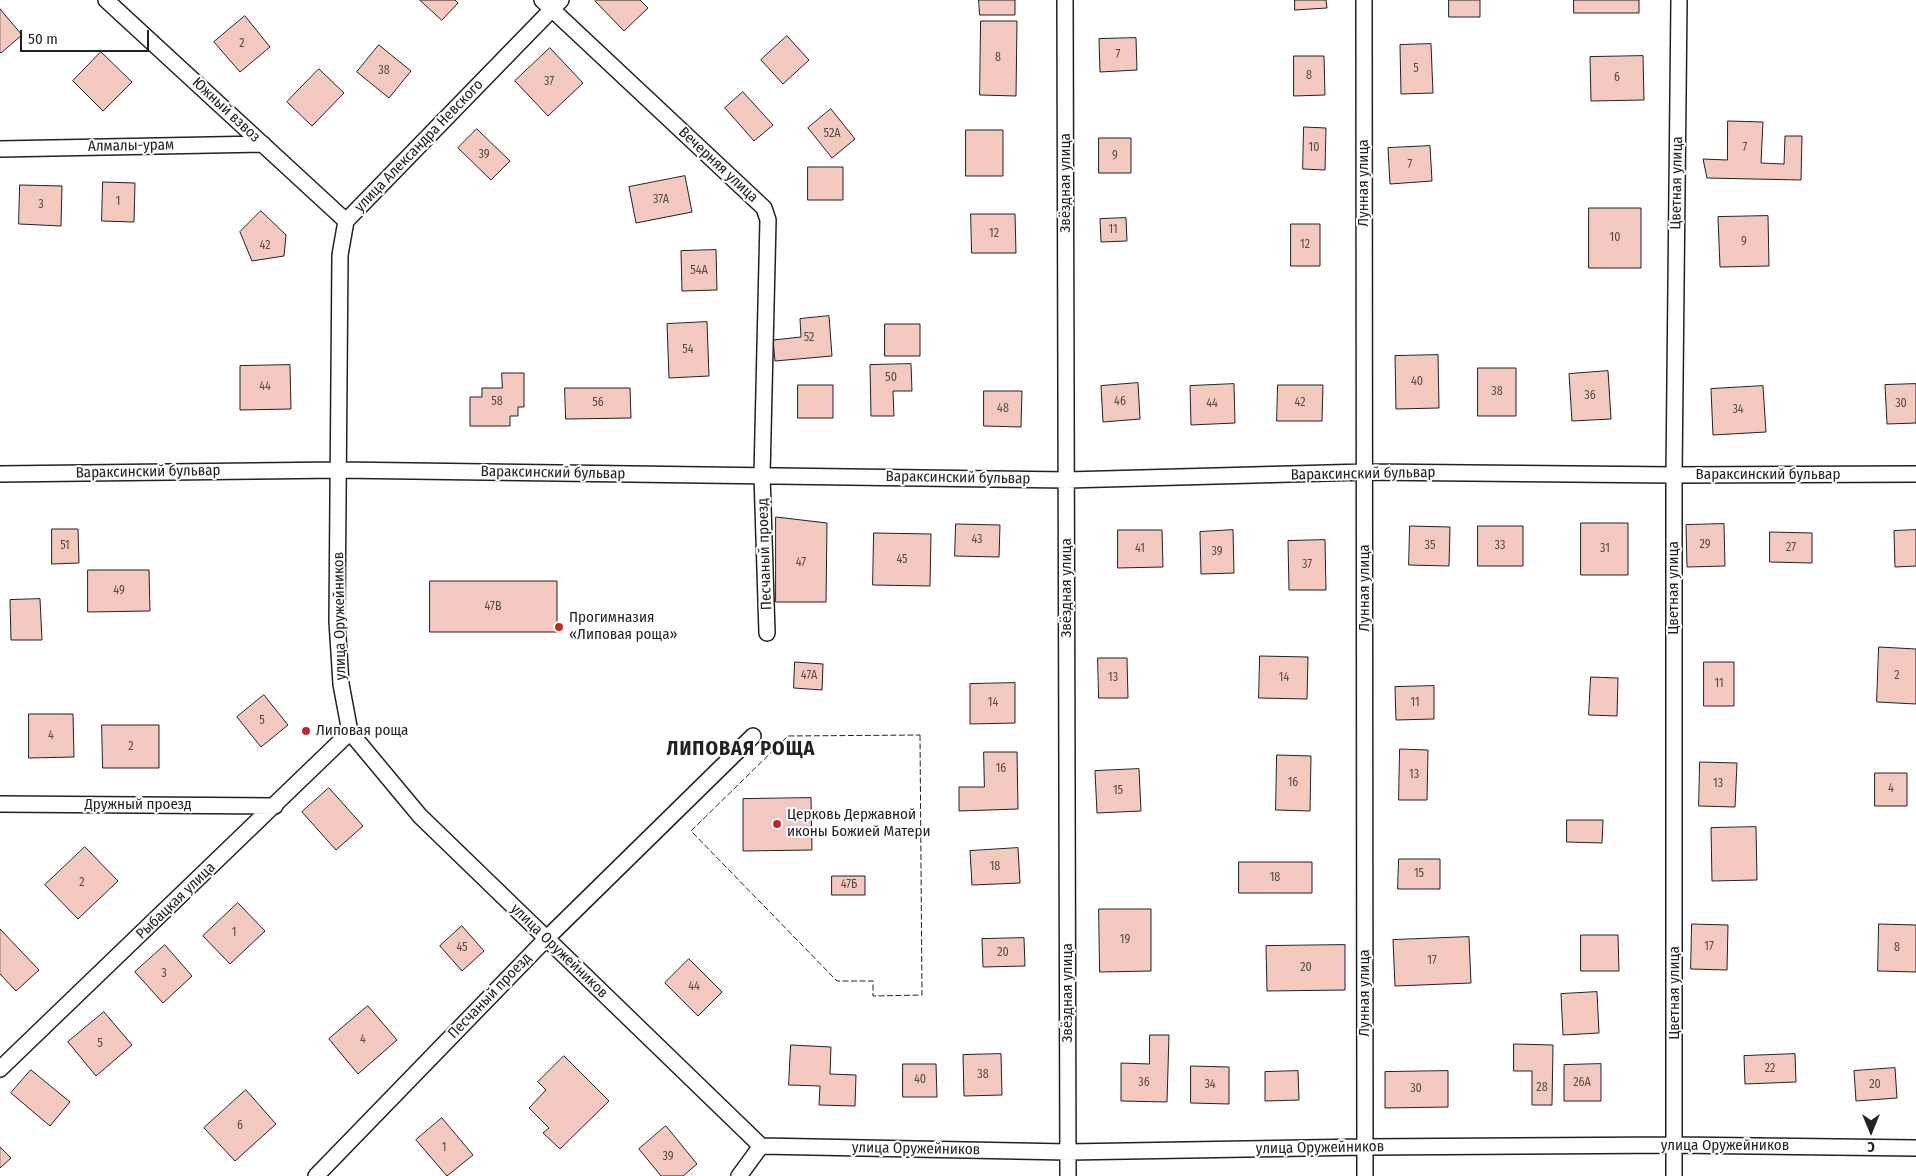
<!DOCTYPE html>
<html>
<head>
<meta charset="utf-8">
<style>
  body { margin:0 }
  #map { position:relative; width:1916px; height:1176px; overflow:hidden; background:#fff; font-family:"Fira Sans Condensed",sans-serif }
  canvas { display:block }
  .north { position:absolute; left:1846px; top:1106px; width:50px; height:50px; -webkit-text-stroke:4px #fff; paint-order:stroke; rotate:180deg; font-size:14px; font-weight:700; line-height:20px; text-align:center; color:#222 }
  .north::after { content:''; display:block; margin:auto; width:18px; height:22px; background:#222; clip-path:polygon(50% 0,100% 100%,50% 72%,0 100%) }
  .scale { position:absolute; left:20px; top:30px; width:129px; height:22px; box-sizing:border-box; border:2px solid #222; border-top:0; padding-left:6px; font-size:15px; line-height:18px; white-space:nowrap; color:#222; -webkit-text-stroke:4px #fff; paint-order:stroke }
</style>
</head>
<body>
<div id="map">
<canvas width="1916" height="1176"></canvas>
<div class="north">С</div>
<div class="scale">50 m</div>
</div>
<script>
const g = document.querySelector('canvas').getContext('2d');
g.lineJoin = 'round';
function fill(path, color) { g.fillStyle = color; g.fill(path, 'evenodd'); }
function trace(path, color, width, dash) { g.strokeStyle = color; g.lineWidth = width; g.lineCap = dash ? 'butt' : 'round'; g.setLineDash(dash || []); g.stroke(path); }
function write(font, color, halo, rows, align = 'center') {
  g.font = font + ' "Fira Sans Condensed",sans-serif'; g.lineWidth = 4; g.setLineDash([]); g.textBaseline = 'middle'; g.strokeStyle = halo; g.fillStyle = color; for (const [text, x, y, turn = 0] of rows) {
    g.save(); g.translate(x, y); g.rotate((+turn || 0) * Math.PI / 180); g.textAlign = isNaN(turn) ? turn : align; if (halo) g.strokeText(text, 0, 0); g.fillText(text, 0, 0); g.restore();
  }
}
const building = new Path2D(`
  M 420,0 L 455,0 L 458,3 L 442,20 Z
  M 596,0 L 640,0 L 648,8 L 624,31 L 595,1 Z
  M 979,0 L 1015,0 L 1015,15 L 980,15 Z
  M 1295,0 L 1326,0 L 1327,8 L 1295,10 Z
  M 1449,0 L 1480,0 L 1480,17 L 1449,17 Z
  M 1574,0 L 1639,0 L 1639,13 L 1574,13 Z
  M 0,9 L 22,35 L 1,53 L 0,52 Z
  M 245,16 L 270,47 L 240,72 L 214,42 Z
  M 981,21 L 1017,21 L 1016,96 L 980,95 Z
  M 787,36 L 809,60 L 783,84 L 761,60 Z
  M 1136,38 L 1137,70 L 1100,72 L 1099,39 Z
  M 1431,44 L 1433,93 L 1401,94 L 1400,45 Z
  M 379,45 L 411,71 L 389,98 L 357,72 Z
  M 550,48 L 583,83 L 548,116 L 515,81 Z
  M 101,52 L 132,82 L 103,111 L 73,81 Z
  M 1294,56 L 1324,56 L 1325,95 L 1294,96 Z
  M 1643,56 L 1644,100 L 1591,101 L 1590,57 Z
  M 319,69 L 344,93 L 312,126 L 287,102 Z
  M 743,92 L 773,125 L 754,141 L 725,108 Z
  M 831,109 L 855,139 L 832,158 L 808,128 Z
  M 1728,121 L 1763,122 L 1761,163 L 1784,164 L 1785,136 L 1802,136 L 1801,180 L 1707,178 L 1703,159 L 1727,160 Z
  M 1304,127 L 1326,128 L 1325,170 L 1303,169 Z
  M 477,129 L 510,161 L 491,180 L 458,148 Z
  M 966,130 L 1003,130 L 1003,176 L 966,176 Z
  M 1099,138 L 1131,138 L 1131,173 L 1099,173 Z
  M 1430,146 L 1432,181 L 1390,184 L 1388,148 Z
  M 808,167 L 843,167 L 843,200 L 808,200 Z
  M 685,176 L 692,212 L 636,223 L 629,187 Z
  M 103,182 L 135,183 L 134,222 L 102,221 Z
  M 20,185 L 62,186 L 61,226 L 19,224 Z
  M 1589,208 L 1641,208 L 1641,268 L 1589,268 Z
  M 261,211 L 286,235 L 284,256 L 252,261 L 240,232 Z
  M 971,214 L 1015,214 L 1016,253 L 972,253 Z
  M 1768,216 L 1769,266 L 1720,267 L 1718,217 Z
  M 1126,218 L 1127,241 L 1101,242 L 1100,219 Z
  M 1291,224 L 1320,224 L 1320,266 L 1291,266 Z
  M 716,250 L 717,290 L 682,291 L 681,251 Z
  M 829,316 L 832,356 L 775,361 L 773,340 L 801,337 L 800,319 Z
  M 707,322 L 709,376 L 669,378 L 667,324 Z
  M 885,324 L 920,324 L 920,356 L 885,356 Z
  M 1438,355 L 1439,408 L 1396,409 L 1395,356 Z
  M 911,364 L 912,391 L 893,391 L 894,416 L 871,416 L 870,365 Z
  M 290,365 L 291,409 L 240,410 L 240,366 Z
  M 1478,368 L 1516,368 L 1516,416 L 1478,416 Z
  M 1608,371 L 1611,419 L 1572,421 L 1569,374 Z
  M 502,373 L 524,373 L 524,407 L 518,407 L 518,416 L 510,416 L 510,426 L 470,426 L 470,397 L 482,397 L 482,388 L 502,388 Z
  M 1138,383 L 1140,419 L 1103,422 L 1101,386 Z
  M 1234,384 L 1235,423 L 1191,425 L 1190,386 Z
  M 1916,384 L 1916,423 L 1887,424 L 1885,385 Z
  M 798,385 L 833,385 L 833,418 L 798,418 Z
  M 1278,385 L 1323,385 L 1322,421 L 1277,421 Z
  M 1763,386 L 1766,432 L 1713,435 L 1711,389 Z
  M 565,388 L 630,388 L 631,418 L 566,419 Z
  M 984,391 L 1022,391 L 1021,427 L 984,426 Z
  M 776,517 L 827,523 L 826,602 L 776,602 Z
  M 1581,523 L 1628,523 L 1628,575 L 1581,575 Z
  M 956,524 L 1000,525 L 999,557 L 955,556 Z
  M 1724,524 L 1725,566 L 1687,567 L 1686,525 Z
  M 1410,526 L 1450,527 L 1449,566 L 1409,565 Z
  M 1478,526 L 1523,526 L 1523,566 L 1478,566 Z
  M 52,529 L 78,529 L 79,563 L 52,564 Z
  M 1118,530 L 1162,530 L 1163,567 L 1118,568 Z
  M 1233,530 L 1234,573 L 1201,574 L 1200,532 Z
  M 1916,530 L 1916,566 L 1895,567 L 1894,531 Z
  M 1770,532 L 1812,533 L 1812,563 L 1770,562 Z
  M 874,533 L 931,534 L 930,586 L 873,585 Z
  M 1325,540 L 1326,590 L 1289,590 L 1288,541 Z
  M 88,570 L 149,570 L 150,611 L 88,612 Z
  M 430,581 L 557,581 L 557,632 L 430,632 Z
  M 40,599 L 42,640 L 11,640 L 10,600 Z
  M 1879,647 L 1916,649 L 1916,704 L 1877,702 Z
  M 1260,656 L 1308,657 L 1307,699 L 1259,698 Z
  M 1098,658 L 1127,658 L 1128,698 L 1099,698 Z
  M 795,662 L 823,664 L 822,690 L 794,688 Z
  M 1704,662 L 1734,662 L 1734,706 L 1704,706 Z
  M 1591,677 L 1618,678 L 1617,716 L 1589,715 Z
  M 1015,683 L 1015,723 L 970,724 L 970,684 Z
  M 1434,686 L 1434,719 L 1396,720 L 1395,687 Z
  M 264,695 L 288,725 L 261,747 L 237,717 Z
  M 29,714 L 73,714 L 74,757 L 29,758 Z
  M 102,725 L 159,725 L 159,768 L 103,768 Z
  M 1400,749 L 1428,750 L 1427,800 L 1399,800 Z
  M 984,752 L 1017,752 L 1018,809 L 959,811 L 959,787 L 984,787 Z
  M 1277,755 L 1311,756 L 1310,811 L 1276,810 Z
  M 1700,762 L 1737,763 L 1735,807 L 1699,806 Z
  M 1139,769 L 1141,811 L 1097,813 L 1095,771 Z
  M 1875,773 L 1907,773 L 1907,806 L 1875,806 Z
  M 329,788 L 363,826 L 336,850 L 302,812 Z
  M 811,798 L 812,850 L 743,851 L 743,799 Z
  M 1567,820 L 1603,820 L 1602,843 L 1567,842 Z
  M 1756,827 L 1757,880 L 1712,881 L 1711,828 Z
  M 85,847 L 118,881 L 78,919 L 45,885 Z
  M 1018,848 L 1020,883 L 972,885 L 970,851 Z
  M 1399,859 L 1440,859 L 1440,889 L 1398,889 Z
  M 1239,862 L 1312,862 L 1312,893 L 1239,893 Z
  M 832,876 L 865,876 L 865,895 L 832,895 Z
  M 238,903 L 265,931 L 230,964 L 203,936 Z
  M 1099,909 L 1151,909 L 1151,971 L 1100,972 Z
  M 1692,924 L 1728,925 L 1727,970 L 1691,969 Z
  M 1879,924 L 1916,925 L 1916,972 L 1878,971 Z
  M 462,926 L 484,951 L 462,971 L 440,946 Z
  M 0,929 L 39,970 L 16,991 L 0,974 Z
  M 1581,935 L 1618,935 L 1619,971 L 1581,971 Z
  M 1469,937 L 1471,983 L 1395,986 L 1393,940 Z
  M 1024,938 L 1025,966 L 983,967 L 982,939 Z
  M 165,945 L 192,976 L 163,1003 L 135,972 Z
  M 1345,945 L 1345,990 L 1267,991 L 1266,946 Z
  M 689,959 L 722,992 L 698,1016 L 665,983 Z
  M 1597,992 L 1599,1033 L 1563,1035 L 1561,994 Z
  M 368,1006 L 397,1040 L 358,1074 L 329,1039 Z
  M 104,1012 L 132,1045 L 96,1076 L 68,1042 Z
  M 1150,1035 L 1169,1035 L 1167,1102 L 1121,1101 L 1121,1063 L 1149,1064 Z
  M 1514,1044 L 1553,1045 L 1552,1105 L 1532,1105 L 1532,1071 L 1514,1071 Z
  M 791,1045 L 831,1047 L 830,1074 L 856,1075 L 855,1106 L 819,1105 L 820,1086 L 789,1085 Z
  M 1001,1054 L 1002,1095 L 964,1096 L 963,1055 Z
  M 1795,1054 L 1796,1082 L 1745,1084 L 1744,1056 Z
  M 564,1056 L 609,1101 L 560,1149 L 543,1133 L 549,1128 L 529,1108 L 546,1090 L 538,1082 Z
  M 903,1064 L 936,1064 L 937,1097 L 903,1097 Z
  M 1601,1064 L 1601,1101 L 1564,1101 L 1564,1065 Z
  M 1191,1066 L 1229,1067 L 1229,1104 L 1191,1103 Z
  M 1895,1068 L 1897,1098 L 1856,1101 L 1854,1071 Z
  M 31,1070 L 70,1102 L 50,1126 L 11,1093 Z
  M 1298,1071 L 1299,1100 L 1265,1101 L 1265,1072 Z
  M 1448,1071 L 1448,1107 L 1385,1108 L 1385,1072 Z
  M 246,1090 L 276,1124 L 235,1161 L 204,1128 Z
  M 442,1118 L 473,1155 L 447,1176 L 416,1140 Z
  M 666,1126 L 697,1164 L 683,1176 L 661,1176 L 639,1149 Z
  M 0,1147 L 11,1158 L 0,1168 Z`);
const minor = new Path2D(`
  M 106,0 L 346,221
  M 542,0 L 764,208 L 768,220 L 762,475 L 767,633
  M 561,0 L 346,221 L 340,255 L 337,621 L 341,684 L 350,732 L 420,816 L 761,1146 L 1068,1152 L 1365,1147 L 1675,1145 L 1916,1148
  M 1065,0 L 1068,1176
  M 1364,0 L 1365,1176
  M 0,149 L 263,144
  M 0,474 L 339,470 L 1067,480 L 1365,472 L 1674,475 L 1916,474
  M 0,804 L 275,806
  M 0,1069 L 350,732
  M 316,1176 L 546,939 L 753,736
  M 739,1176 L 761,1146
  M 1674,1176 L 1674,475 L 1679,0`);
const fence = new Path2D(`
  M 920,735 L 922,995 L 873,996 L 873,981 L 837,981 L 691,831 L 788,736 Z`);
const markers = [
  [559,627,5,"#c62828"],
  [306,731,5,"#c62828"],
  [777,824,5,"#c62828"]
];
const numberNames = [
  ["2",242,44],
  ["7",1118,55],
  ["8",998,58],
  ["5",1416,69],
  ["38",384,71],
  ["8",1309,76],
  ["6",1617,78],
  ["37",549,82],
  ["52А",832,134],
  ["10",1314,148],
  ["7",1745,148],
  ["39",484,155],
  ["9",1115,156],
  ["7",1410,165],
  ["37А",661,200],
  ["1",118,202],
  ["3",41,205],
  ["11",1113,230],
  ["12",994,234],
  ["10",1615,238],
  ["9",1744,242],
  ["12",1305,245],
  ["42",265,246],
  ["54А",699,271],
  ["52",809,338],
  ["54",688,350],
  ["50",891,378],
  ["40",1417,382],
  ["44",265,387],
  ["38",1497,392],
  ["36",1590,396],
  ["58",497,402],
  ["46",1120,402],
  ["56",598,403],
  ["42",1300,403],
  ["44",1212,404],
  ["30",1901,404],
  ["48",1003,409],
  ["34",1738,410],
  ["43",977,540],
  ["29",1705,545],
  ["51",65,546],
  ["35",1430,546],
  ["33",1500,546],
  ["27",1791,548],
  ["41",1140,549],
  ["31",1605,549],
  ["39",1217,552],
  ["45",902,560],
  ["47",801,563],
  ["37",1307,565],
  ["49",119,591],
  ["47В",493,607],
  ["47А",809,676],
  ["2",1897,676],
  ["13",1113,678],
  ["14",1284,678],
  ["11",1719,684],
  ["14",993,703],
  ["11",1415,703],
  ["5",262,721],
  ["4",51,736],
  ["2",131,747],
  ["16",1001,769],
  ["13",1414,775],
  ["16",1293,783],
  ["13",1718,784],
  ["4",1891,789],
  ["15",1118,791],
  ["18",995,867],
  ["15",1419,874],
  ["18",1275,878],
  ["2",82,883],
  ["47Б",849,885],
  ["1",234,933],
  ["19",1125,940],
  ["17",1709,947],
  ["45",462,948],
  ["8",1897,948],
  ["20",1003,953],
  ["17",1432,961],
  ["20",1306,968],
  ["3",164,974],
  ["44",694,987],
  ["4",363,1040],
  ["5",100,1044],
  ["22",1770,1069],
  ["38",983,1075],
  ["40",920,1080],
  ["36",1144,1083],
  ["26А",1582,1083],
  ["34",1210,1085],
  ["20",1875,1085],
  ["28",1542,1088],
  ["30",1416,1089],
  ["6",240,1126],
  ["1",444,1148],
  ["39",668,1157]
];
const streetNames = [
  ["Южный взвоз",226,110,43],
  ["Алмалы-урам",131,146,-1],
  ["улица Александра Невского",419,146,-46],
  ["Вечерняя улица",718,165,43],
  ["Звёздная улица",1066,183,-90],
  ["Лунная улица",1364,183,-90],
  ["Цветная улица",1677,183,-89],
  ["Вараксинский бульвар",148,472,-1],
  ["Вараксинский бульвар",553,473,1],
  ["Вараксинский бульвар",1363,474,-1],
  ["Вараксинский бульвар",1768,475],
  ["Вараксинский бульвар",958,478,1],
  ["Песчаный проезд",765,554,-92],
  ["Звёздная улица",1067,588,-90],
  ["Лунная улица",1365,588,-90],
  ["Цветная улица",1674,588,-90],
  ["улица Оружейников",340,616,-91],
  ["Дружный проезд",138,805],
  ["Рыбацкая улица",176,901,-44],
  ["улица Оружейников",559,951,44],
  ["Звёздная улица",1068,993,-90],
  ["Лунная улица",1365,993,-90],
  ["Цветная улица",1675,993,-90],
  ["Песчаный проезд",490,996,-46],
  ["улица Оружейников",1725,1146],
  ["улица Оружейников",1320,1148,-1],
  ["улица Оружейников",916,1149,1]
];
const poiNames = [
  ["Прогимназия",569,618],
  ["«Липовая роща»",569,635],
  ["Липовая роща",316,731],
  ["Церковь Державной",787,815],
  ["иконы Божией Матери",787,832]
];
const districtNames = [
  ["ЛИПОВАЯ РОЩА",741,749]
];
fill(building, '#f3c9c0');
trace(building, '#222', 1);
trace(minor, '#222', 18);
trace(minor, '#fff', 15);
trace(fence, '#222', 1, [6, 2.5]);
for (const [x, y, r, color] of markers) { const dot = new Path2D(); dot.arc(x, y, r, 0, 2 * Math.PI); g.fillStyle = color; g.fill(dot); trace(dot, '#fff', 2); }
write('12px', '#564c4a', null, numberNames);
write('15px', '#222', '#fff', streetNames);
write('15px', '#222', '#fff', poiNames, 'left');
g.letterSpacing = '1px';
write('bold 20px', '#222', '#fff', districtNames);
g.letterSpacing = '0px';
</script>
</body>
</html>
